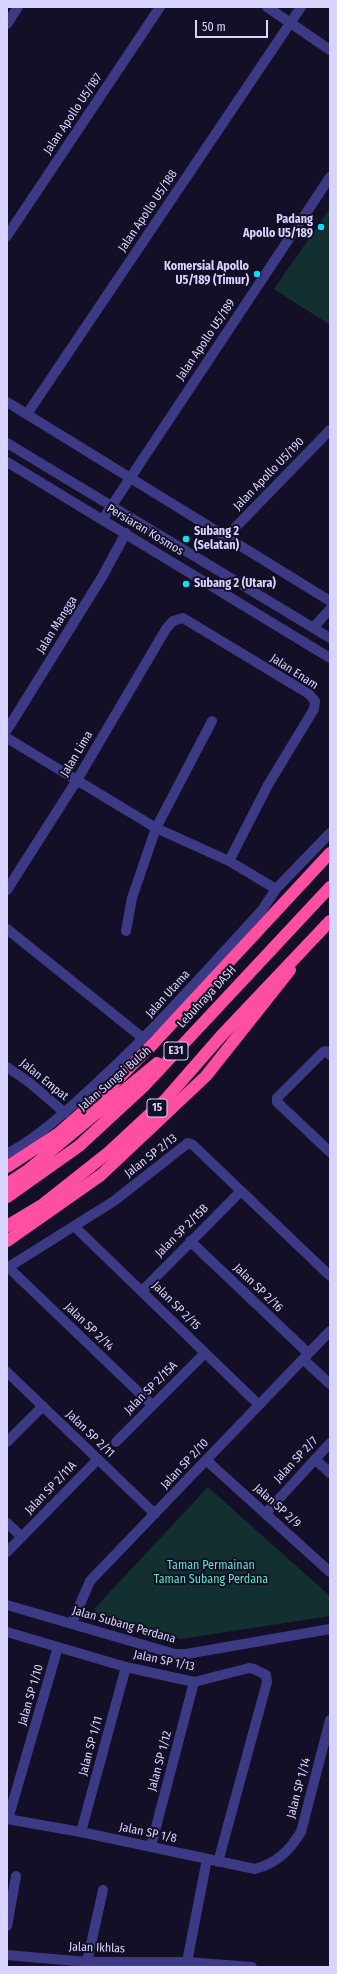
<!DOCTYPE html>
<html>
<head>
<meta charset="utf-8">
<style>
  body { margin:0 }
  #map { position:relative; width:337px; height:1974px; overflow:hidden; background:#130f26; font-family:"Fira Sans Condensed",sans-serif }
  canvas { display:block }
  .frame { position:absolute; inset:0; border:8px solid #d9d4ff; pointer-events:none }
  .scale { position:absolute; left:195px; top:20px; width:73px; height:18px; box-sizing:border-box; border:2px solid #d9d4ff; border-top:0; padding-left:5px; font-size:12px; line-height:14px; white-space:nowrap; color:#d9d4ff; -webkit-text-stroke:3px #130f26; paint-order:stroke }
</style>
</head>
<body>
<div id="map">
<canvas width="337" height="1974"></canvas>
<div class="frame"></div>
<div class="scale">50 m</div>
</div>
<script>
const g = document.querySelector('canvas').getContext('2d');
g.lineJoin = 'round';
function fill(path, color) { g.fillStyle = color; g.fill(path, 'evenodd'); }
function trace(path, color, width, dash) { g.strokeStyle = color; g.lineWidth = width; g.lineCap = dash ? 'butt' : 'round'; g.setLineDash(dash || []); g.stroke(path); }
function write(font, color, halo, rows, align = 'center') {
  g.font = font + ' "Fira Sans Condensed",sans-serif'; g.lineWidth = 4; g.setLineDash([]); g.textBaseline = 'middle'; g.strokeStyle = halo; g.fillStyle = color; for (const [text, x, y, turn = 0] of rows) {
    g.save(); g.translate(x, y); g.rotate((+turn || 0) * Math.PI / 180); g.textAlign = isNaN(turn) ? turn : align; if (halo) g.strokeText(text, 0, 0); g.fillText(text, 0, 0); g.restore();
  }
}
const green = new Path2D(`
  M 330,208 L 330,325 L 274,289 Z
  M 208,1487 L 330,1596 L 330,1616 L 181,1639 L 98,1615 L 94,1609 Z`);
const minor = new Path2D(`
  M 267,7 L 330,50
  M 7,24 L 18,7
  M 7,236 L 160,7
  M 7,402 L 330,601
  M 27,414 L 301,7
  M 7,443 L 330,638
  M 7,462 L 330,658
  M 103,519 L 330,177
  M 227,536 L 330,430
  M 313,628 L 330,609
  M 7,730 L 102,577 L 126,533
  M 7,738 L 156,828 L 229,861 L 276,889
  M 7,890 L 77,780 L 166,629 L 173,621 L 183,618 L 309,694 L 315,701 L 314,709 L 268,785 L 229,861
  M 7,929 L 144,1039
  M 126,931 L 132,898 L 156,828 L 212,721
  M 330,1055 L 326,1051 L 323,1052 L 277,1098 L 277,1102 L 330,1152
  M 7,1067 L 30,1083 L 65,1113
  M 7,1154 C 42,1135 71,1107 100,1080 C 157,1027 209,968 262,910 L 276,889 L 330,833
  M 75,1227 L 259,1405
  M 190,1241 L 308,1353
  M 8,1267 L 152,1405
  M 7,1268 L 114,1201 L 188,1143 L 193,1145 L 330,1276
  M 142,1291 L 241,1191
  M 303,1359 L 330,1384
  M 7,1372 L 155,1514
  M 7,1442 L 43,1406
  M 116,1442 L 205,1353
  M 315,1459 L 330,1473
  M 206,1460 L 330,1572
  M 266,1513 L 330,1443
  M 7,1523 L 22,1537
  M 7,1552 L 98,1459
  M 7,1605 L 175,1654 L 186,1654 L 330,1629
  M 72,1623 L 90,1581 L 330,1331
  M 7,1632 L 126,1667 L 194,1682 L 249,1668 L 254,1669 L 266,1675 L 267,1682 L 218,1862
  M 7,1819 L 81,1832 L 255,1869 C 277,1863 289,1851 301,1832 L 330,1720
  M 8,1819 L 58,1647
  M 81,1832 L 126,1667
  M 151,1846 L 194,1682
  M 7,1926 L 16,1876
  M 7,1955 L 87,1962 L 187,1962 L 252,1967
  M 87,1962 L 103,1890
  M 187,1962 L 207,1859`);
const highway = new Path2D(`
  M 7,1167 L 59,1133 L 102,1095 L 151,1046 L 330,853
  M 7,1184 L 28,1170 L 157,1063
  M 7,1197 L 79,1146 L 145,1085 L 330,887
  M 7,1241 L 101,1175 L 206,1076 L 290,970`);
const highwayBridge = new Path2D(`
  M 7,1226 L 42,1205 L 109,1152 L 165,1100 L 221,1036 L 330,921`);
const markers = [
  [321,227,4,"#00e5ff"],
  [257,274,4,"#00e5ff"],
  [186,539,4,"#00e5ff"],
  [186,584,4,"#00e5ff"]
];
const shields = [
  [176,1051,24],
  [157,1108,20]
];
const shieldNames = [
  ["E31",176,1051],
  ["15",157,1108]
];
const streetNames = [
  ["Jalan Apollo U5/187",73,114,-56],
  ["Jalan Apollo U5/188",148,211,-56],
  ["Jalan Apollo U5/189",206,340,-56],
  ["Jalan Apollo U5/190",269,474,-46],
  ["Persiaran Kosmos",145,530,31],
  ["Jalan Mangga",57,625,-58],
  ["Jalan Enam",294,672,33],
  ["Jalan Lima",77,754,-59],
  ["Jalan Utama",168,994,-48],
  ["Lebuhraya DASH",207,997,-47],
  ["Jalan Sungai Buloh",115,1079,-41],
  ["Jalan Empat",44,1080,39],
  ["Jalan SP 2/13",151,1156,-38],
  ["Jalan SP 2/15B",182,1231,-45],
  ["Jalan SP 2/16",258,1288,44],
  ["Jalan SP 2/15",176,1306,45],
  ["Jalan SP 2/14",89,1327,44],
  ["Jalan SP 2/15A",151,1388,-45],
  ["Jalan SP 2/11",90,1434,44],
  ["Jalan SP 2/7",296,1460,-47],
  ["Jalan SP 2/10",185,1464,-47],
  ["Jalan SP 2/11A",51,1488,-46],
  ["Jalan SP 2/9",277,1506,42],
  ["Jalan Subang Perdana",124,1625,16],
  ["Jalan SP 1/13",164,1661,12],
  ["Jalan SP 1/10",31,1695,-74],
  ["Jalan SP 1/11",91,1746,-75],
  ["Jalan SP 1/12",160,1761,-75],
  ["Jalan SP 1/14",299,1788,-75],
  ["Jalan SP 1/8",148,1833,12],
  ["Jalan Ikhlas",97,1948,2]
];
const poiNames = [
  ["Padang",313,220],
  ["Apollo U5/189",313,234],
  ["Komersial Apollo",249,267],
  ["U5/189 (Timur)",249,281],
  ["Subang 2",194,532,"left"],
  ["(Selatan)",194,546,"left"],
  ["Subang 2 (Utara)",194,584,"left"]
];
const parkNames = [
  ["Taman Permainan",211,1566],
  ["Taman Subang Perdana",211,1580]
];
fill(green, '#12302f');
trace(minor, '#3d3a85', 10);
trace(highway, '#ff4fa3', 12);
trace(highwayBridge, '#ff4fa3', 12);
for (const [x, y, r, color] of markers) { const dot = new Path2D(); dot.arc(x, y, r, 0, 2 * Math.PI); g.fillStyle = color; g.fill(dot); trace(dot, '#130f26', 1.5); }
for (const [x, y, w] of shields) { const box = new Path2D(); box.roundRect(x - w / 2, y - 9, w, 18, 3); g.fillStyle = '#130f26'; g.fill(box); trace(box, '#d9d4ff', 1); }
write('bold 11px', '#d9d4ff', null, shieldNames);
write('12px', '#d9d4ff', '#130f26', streetNames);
write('bold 12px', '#d9d4ff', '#130f26', poiNames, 'right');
write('12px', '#5fe0c0', '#130f26', parkNames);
</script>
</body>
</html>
